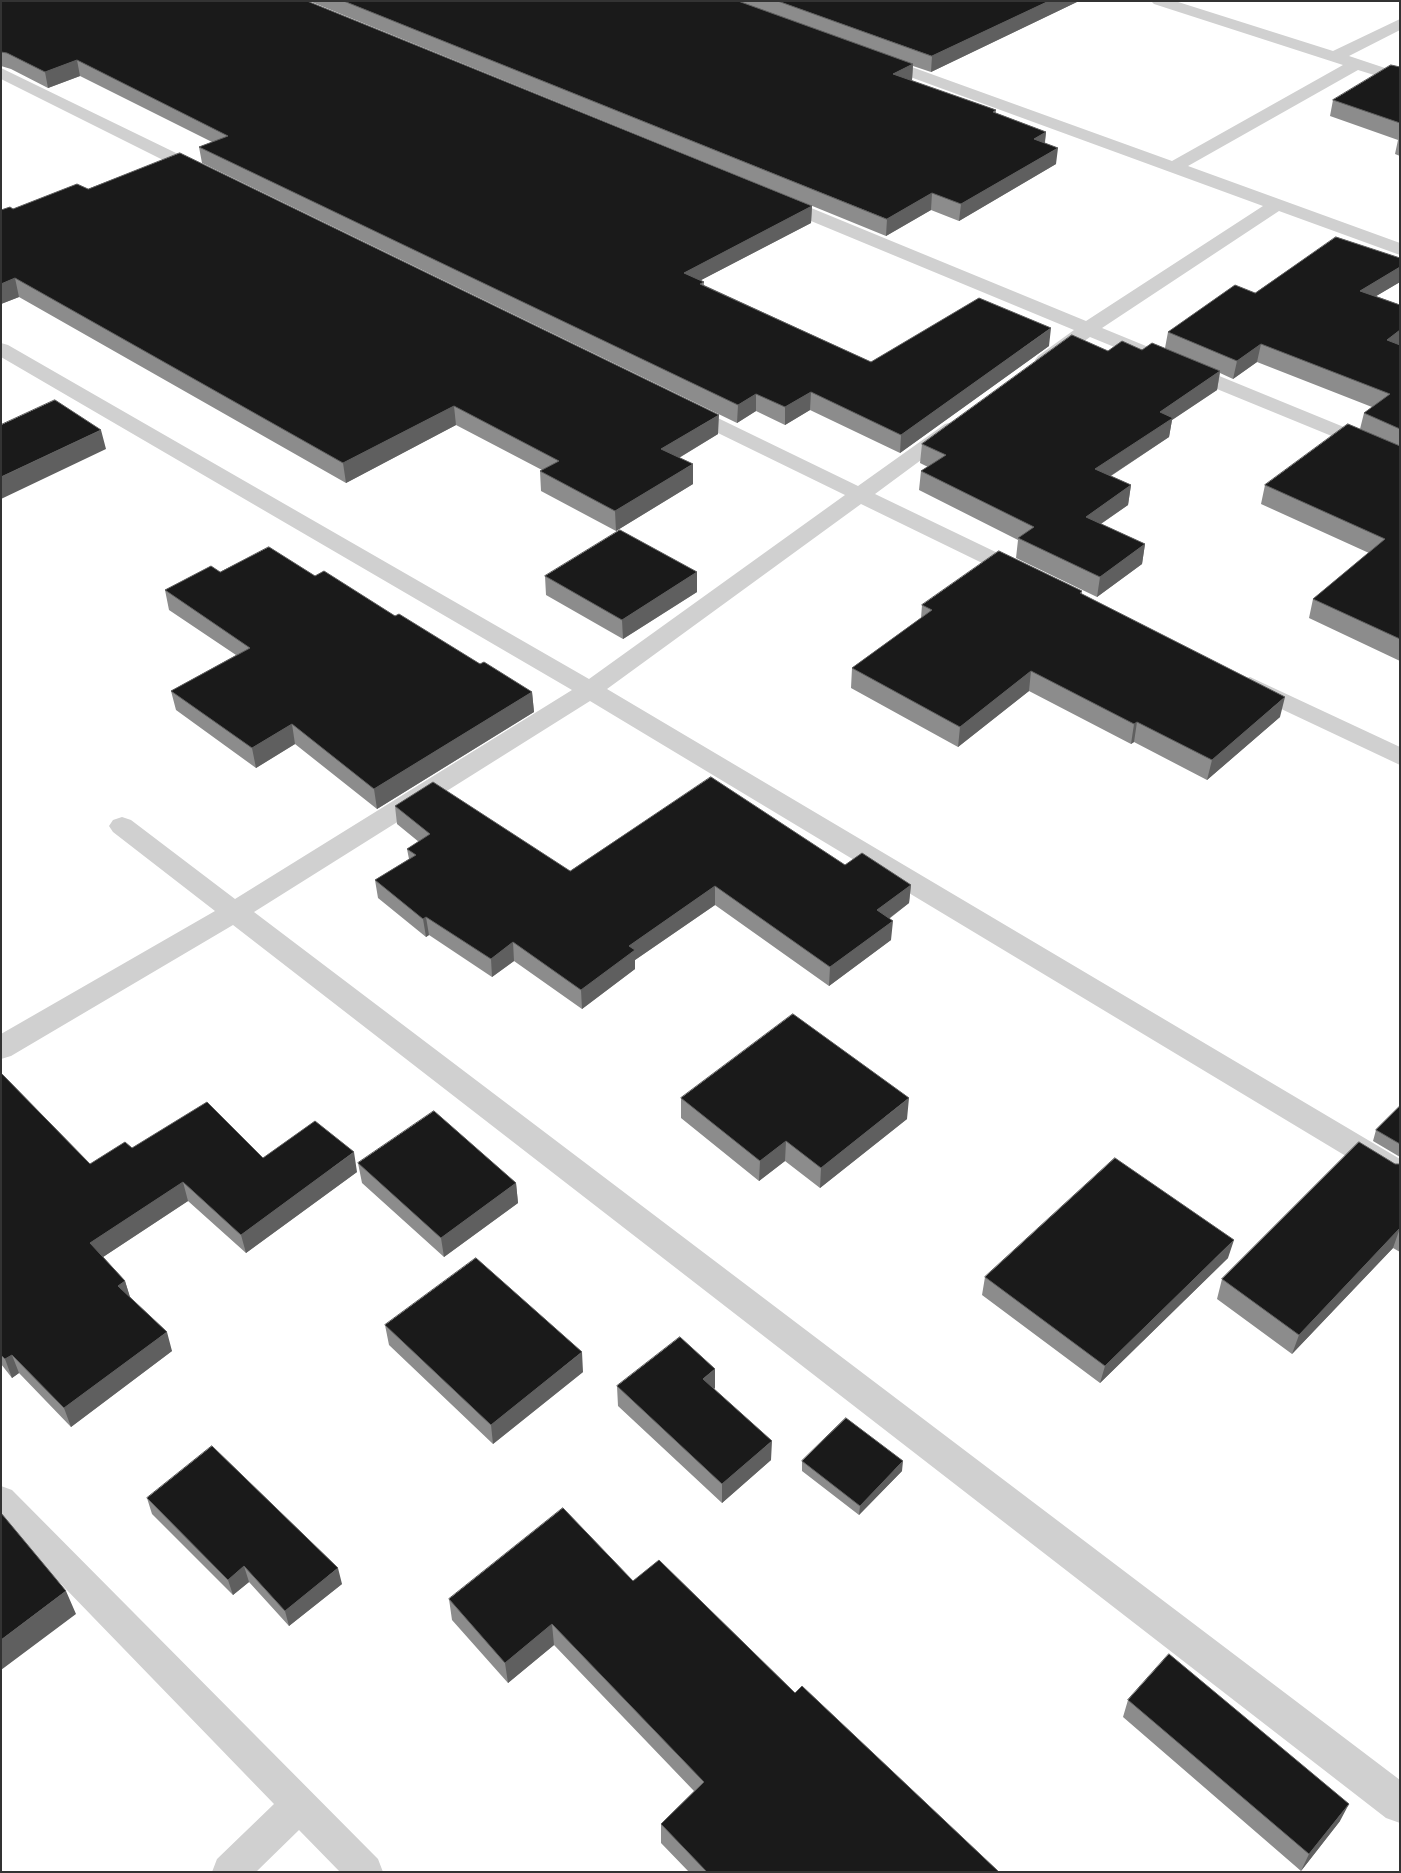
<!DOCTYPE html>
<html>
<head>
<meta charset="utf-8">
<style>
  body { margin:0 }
  #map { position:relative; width:1401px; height:1873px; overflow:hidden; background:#fff; font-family:Helvetica,sans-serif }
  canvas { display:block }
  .frame { position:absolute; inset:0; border:2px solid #333; pointer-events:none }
</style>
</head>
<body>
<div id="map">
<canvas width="1401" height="1873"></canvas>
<div class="frame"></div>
</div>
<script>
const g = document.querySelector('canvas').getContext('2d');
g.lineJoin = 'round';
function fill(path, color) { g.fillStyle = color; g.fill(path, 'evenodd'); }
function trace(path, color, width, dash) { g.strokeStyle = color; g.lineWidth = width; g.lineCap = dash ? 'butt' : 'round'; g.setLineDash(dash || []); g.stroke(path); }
const service = new Path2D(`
  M 1,1486 L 12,1490 L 378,1859 L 383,1872 L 340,1872 L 299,1830 L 256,1872 L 212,1872 L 217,1859 L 274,1804 L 1,1522 Z`);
const minor = new Path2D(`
  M 1151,1 L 1175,1 L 1333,51 L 1400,19 L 1400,30 L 1349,56 L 1400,73 L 1400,83 L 1358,70 L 1188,166 L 1400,243 L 1400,255 L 1279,211 L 1102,328 L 1400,450 L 1400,464 L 1090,337 L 1052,364 L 1045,366 L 1038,364 L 1035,360 L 1038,356 L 1074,330 L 770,204 L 767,200 L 770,196 L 782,196 L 1086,321 L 1263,206 L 872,63 L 870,60 L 872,57 L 884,57 L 1172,161 L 1343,65 L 1154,4 Z
  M 1,68 L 209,169 L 212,173 L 209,177 L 197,177 L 1,79 Z
  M 1,343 L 8,345 L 589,679 L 845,495 L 677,413 L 674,409 L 677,405 L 684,403 L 691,405 L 858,486 L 945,424 L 952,422 L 959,424 L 962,428 L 959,432 L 875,494 L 1031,569 L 1034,574 L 1031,579 L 1023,581 L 1015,579 L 861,504 L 607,689 L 1400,1159 L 1400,1186 L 1389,1182 L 590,701 L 254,912 L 1400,1780 L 1400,1823 L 1386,1818 L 233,925 L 11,1056 L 1,1059 L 1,1034 L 215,911 L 113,832 L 109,826 L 113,820 L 122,817 L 131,820 L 235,899 L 572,690 L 1,357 Z
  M 1250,677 L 1400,747 L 1400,765 L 1241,690 L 1238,685 L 1241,680 Z`);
const wall = new Path2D(`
  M 1,1 L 812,206 L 811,223 L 701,280 L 704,282 L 704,285 L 871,362 L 1049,346 L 900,453 L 810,410 L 785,425 L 756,411 L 737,423 L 202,163 L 199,147 L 212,142 L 80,76 L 48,88 L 11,69 L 1,66 Z
  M 309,1 L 1079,1 L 931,72 L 913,66 L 912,80 L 911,81 L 996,110 L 996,113 L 1046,132 L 1045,143 L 1056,164 L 959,221 L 931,210 L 886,236 Z
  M 1400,67 L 1400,156 L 1395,154 L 1398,140 L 1330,116 L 1333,100 Z
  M 88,189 L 718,434 L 679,458 L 693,484 L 616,531 L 541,491 L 540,471 L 542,470 L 456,425 L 346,483 L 19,297 L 1,304 L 1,210 L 13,209 Z
  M 1400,258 L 1400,282 L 1376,296 L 1400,305 L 1400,344 L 1399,345 L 1400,345 L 1400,661 L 1309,618 L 1313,599 L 1369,553 L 1261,504 L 1265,485 L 1360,429 L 1364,413 L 1372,407 L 1257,362 L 1233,379 L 1220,373 L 1217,390 L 1172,420 L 1169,437 L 1111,476 L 1131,485 L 1128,505 L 1101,524 L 1145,544 L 1142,564 L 1097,597 L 1016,558 L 1018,540 L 919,490 L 921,471 L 928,467 L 920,463 L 922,444 L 1108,351 L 1165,348 L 1168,332 L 1255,293 Z
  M 220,572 L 315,576 L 395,616 L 480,664 L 532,692 L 534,712 L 377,809 L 295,744 L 256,768 L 176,710 L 171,691 L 236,655 L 169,610 L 165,590 Z
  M 697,572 L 697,592 L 623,639 L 546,595 L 545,576 Z
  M 1082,591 L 1082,594 L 1280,717 L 1207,780 L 1134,742 L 1131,744 L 1029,691 L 958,747 L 851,688 L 852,668 L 921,618 L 922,605 Z
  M 395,806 L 570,871 L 845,865 L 911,885 L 909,903 L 889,919 L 891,940 L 829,986 L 715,905 L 635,960 L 635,969 L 582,1009 L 514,961 L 492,977 L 429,935 L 426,937 L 378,898 L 375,880 L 409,859 L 407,849 L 419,842 L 397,824 Z
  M 1,1073 L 90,1164 L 263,1158 L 357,1172 L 246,1253 L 188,1201 L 103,1257 L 125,1281 L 130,1298 L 172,1351 L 71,1427 L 19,1373 L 12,1378 L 1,1364 Z
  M 681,1098 L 907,1119 L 820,1188 L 785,1161 L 759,1181 L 681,1118 Z
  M 1400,1106 L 1400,1157 L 1373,1141 L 1376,1130 Z
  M 358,1163 L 516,1183 L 518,1203 L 444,1257 L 362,1183 Z
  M 1395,1164 L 1400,1164 L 1400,1252 L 1393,1248 L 1292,1354 L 1217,1299 L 1222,1279 Z
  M 1228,1258 L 1100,1383 L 982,1295 L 985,1277 Z
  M 385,1325 L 583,1372 L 493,1444 L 389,1345 Z
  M 617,1386 L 715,1388 L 714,1389 L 771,1460 L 722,1503 L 618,1406 Z
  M 802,1461 L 902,1471 L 859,1515 L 802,1471 Z
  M 147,1498 L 342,1584 L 289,1626 L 249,1582 L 233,1595 L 152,1514 Z
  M 633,1581 L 795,1693 L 999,1872 L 689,1872 L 661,1843 L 661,1824 L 694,1791 L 554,1645 L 508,1683 L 452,1620 L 449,1599 Z
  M 1128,1700 L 1340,1821 L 1301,1871 L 1123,1717 Z`);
const shadedWall = new Path2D(`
  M 1049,1 L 1079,1 L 931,72 L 932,56 Z
  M 77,60 L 80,76 L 48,88 L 45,72 Z
  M 913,64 L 912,80 L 892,90 L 893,74 Z
  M 1046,132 L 1044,148 L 1034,139 Z
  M 1058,148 L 1056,164 L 959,221 L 961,204 Z
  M 932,193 L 931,210 L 886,236 L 887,219 Z
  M 812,206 L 811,223 L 684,289 L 684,273 Z
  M 1400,267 L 1400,282 L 1356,308 L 1360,291 Z
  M 15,278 L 19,297 L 1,304 L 1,284 Z
  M 1051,328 L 1049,346 L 900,453 L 901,435 Z
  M 1400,330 L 1400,344 L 1382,358 L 1387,340 Z
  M 1261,344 L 1257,362 L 1233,379 L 1237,361 Z
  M 1220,371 L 1217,390 L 1172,420 L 1169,437 L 1092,488 L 1095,469 L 1160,412 Z
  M 811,392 L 810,410 L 785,425 L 785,407 Z
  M 756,394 L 756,411 L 737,423 L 738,405 Z
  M 454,406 L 456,425 L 346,483 L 343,463 Z
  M 719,415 L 718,434 L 662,468 L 661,449 Z
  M 101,430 L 106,449 L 1,499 L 1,477 Z
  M 693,464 L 693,484 L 616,531 L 615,511 Z
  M 1131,485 L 1128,505 L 1083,536 L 1086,517 Z
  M 1145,544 L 1142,564 L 1097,597 L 1100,577 Z
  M 697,572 L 697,592 L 623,639 L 622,620 Z
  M 1031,671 L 1029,691 L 958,747 L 960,727 Z
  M 532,692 L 534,712 L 377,809 L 374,789 Z
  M 1285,697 L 1280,717 L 1207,780 L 1212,760 Z
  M 1137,722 L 1134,742 L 1131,744 L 1134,724 Z
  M 292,724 L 295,744 L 256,768 L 252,748 Z
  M 911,885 L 909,903 L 875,929 L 877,910 Z
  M 715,886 L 715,905 L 635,960 L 635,969 L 582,1009 L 581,990 L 629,946 Z
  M 426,917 L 429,935 L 426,937 L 423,919 Z
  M 893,921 L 891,940 L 829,986 L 830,967 Z
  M 513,942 L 514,961 L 492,977 L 491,959 Z
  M 909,1098 L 907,1119 L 820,1188 L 821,1168 Z
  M 786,1141 L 785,1161 L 759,1181 L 760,1161 Z
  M 354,1152 L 357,1172 L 246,1253 L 241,1235 Z
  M 183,1182 L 188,1201 L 97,1261 L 90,1243 Z
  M 516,1183 L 518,1203 L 444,1257 L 441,1238 Z
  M 1400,1228 L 1393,1248 L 1292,1354 L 1299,1335 Z
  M 1234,1240 L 1228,1258 L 1100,1383 L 1105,1366 Z
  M 125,1281 L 131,1300 L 118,1286 Z
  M 167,1332 L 172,1351 L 71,1427 L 64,1408 Z
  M 582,1352 L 583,1372 L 493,1444 L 491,1425 Z
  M 12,1355 L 19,1373 L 12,1378 L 5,1359 Z
  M 715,1369 L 715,1388 L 702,1398 L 703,1379 Z
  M 772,1441 L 771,1460 L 722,1503 L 722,1484 Z
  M 903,1461 L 902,1471 L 859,1515 L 860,1506 Z
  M 244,1566 L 249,1582 L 233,1595 L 228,1580 Z
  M 338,1568 L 342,1584 L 289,1626 L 285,1611 Z
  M 66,1591 L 76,1614 L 1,1670 L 1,1640 Z
  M 552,1624 L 554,1645 L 508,1683 L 505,1663 Z
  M 1349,1804 L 1340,1821 L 1301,1871 L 1309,1854 Z`);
const building = new Path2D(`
  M 1,1 L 307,1 L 812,206 L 684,273 L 704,282 L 700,284 L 871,362 L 979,298 L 1051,328 L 901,435 L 811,392 L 785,407 L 756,394 L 738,405 L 199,147 L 228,136 L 77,60 L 45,72 L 7,53 L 1,52 Z
  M 344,1 L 738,1 L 913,64 L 893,74 L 996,110 L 993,112 L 1046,132 L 1034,139 L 1058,148 L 961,204 L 932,193 L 887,219 Z
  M 778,1 L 1049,1 L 932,56 Z
  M 1391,65 L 1400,67 L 1400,123 L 1333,100 Z
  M 180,153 L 719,415 L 661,449 L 693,464 L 615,511 L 540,471 L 559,461 L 454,406 L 343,463 L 15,278 L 1,284 L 1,210 L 10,207 L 13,209 L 77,184 L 88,189 Z
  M 1336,237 L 1400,258 L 1400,267 L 1360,291 L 1400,305 L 1400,330 L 1387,340 L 1400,345 L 1400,429 L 1364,413 L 1390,394 L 1261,344 L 1237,361 L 1168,332 L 1235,285 L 1255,293 Z
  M 1072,335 L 1108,351 L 1122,341 L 1142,350 L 1152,343 L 1220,371 L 1160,412 L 1173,418 L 1095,469 L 1131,485 L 1086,517 L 1145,544 L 1100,577 L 1018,538 L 1034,527 L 921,471 L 946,455 L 922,444 Z
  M 55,400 L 101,430 L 1,477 L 1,425 Z
  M 1348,424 L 1400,446 L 1400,639 L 1313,599 L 1385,539 L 1265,485 Z
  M 620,530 L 697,572 L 622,620 L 545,576 Z
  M 269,547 L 315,576 L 324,571 L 395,616 L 399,614 L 480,664 L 484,662 L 532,692 L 374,789 L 292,724 L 252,748 L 171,691 L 250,648 L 165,590 L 211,566 L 220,572 Z
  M 999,551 L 1082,591 L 1080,593 L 1285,697 L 1212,760 L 1137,722 L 1134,724 L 1031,671 L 960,727 L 852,668 L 932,610 L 922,605 Z
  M 711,777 L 845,865 L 862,853 L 911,885 L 877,910 L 893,921 L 830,967 L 715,886 L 629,946 L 635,950 L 581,990 L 513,942 L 491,959 L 426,917 L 423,919 L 375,880 L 416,855 L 407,849 L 430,834 L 395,806 L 433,782 L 570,871 Z
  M 793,1014 L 909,1098 L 821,1168 L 786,1141 L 760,1161 L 681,1098 Z
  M 1,1073 L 90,1164 L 125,1142 L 132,1148 L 207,1102 L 263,1158 L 315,1121 L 354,1152 L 241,1235 L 183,1182 L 90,1243 L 125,1281 L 118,1286 L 167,1332 L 64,1408 L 12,1355 L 5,1359 L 1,1355 Z
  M 1400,1106 L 1400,1144 L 1376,1130 Z
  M 434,1111 L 516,1183 L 441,1238 L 358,1163 Z
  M 1359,1142 L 1395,1164 L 1400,1164 L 1400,1228 L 1299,1335 L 1222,1279 Z
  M 1115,1158 L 1234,1240 L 1105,1366 L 985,1277 Z
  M 476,1258 L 582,1352 L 491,1425 L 385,1325 Z
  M 680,1337 L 715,1369 L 703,1379 L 772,1441 L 722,1484 L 617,1386 Z
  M 846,1418 L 903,1461 L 860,1506 L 802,1461 Z
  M 212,1446 L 338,1568 L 285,1611 L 244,1566 L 228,1580 L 147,1498 Z
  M 563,1508 L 633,1581 L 659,1560 L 795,1693 L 802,1686 L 999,1872 L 707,1872 L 661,1824 L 704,1782 L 552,1624 L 505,1663 L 449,1599 Z
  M 1,1513 L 66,1591 L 1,1640 Z
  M 1169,1654 L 1349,1804 L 1309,1854 L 1128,1700 Z`);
fill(service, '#d0d0d0');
fill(minor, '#d0d0d0');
fill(wall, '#8c8c8c');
fill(shadedWall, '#5f5f5f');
fill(building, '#1a1a1a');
trace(building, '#5f5f5f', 1);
</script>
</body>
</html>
